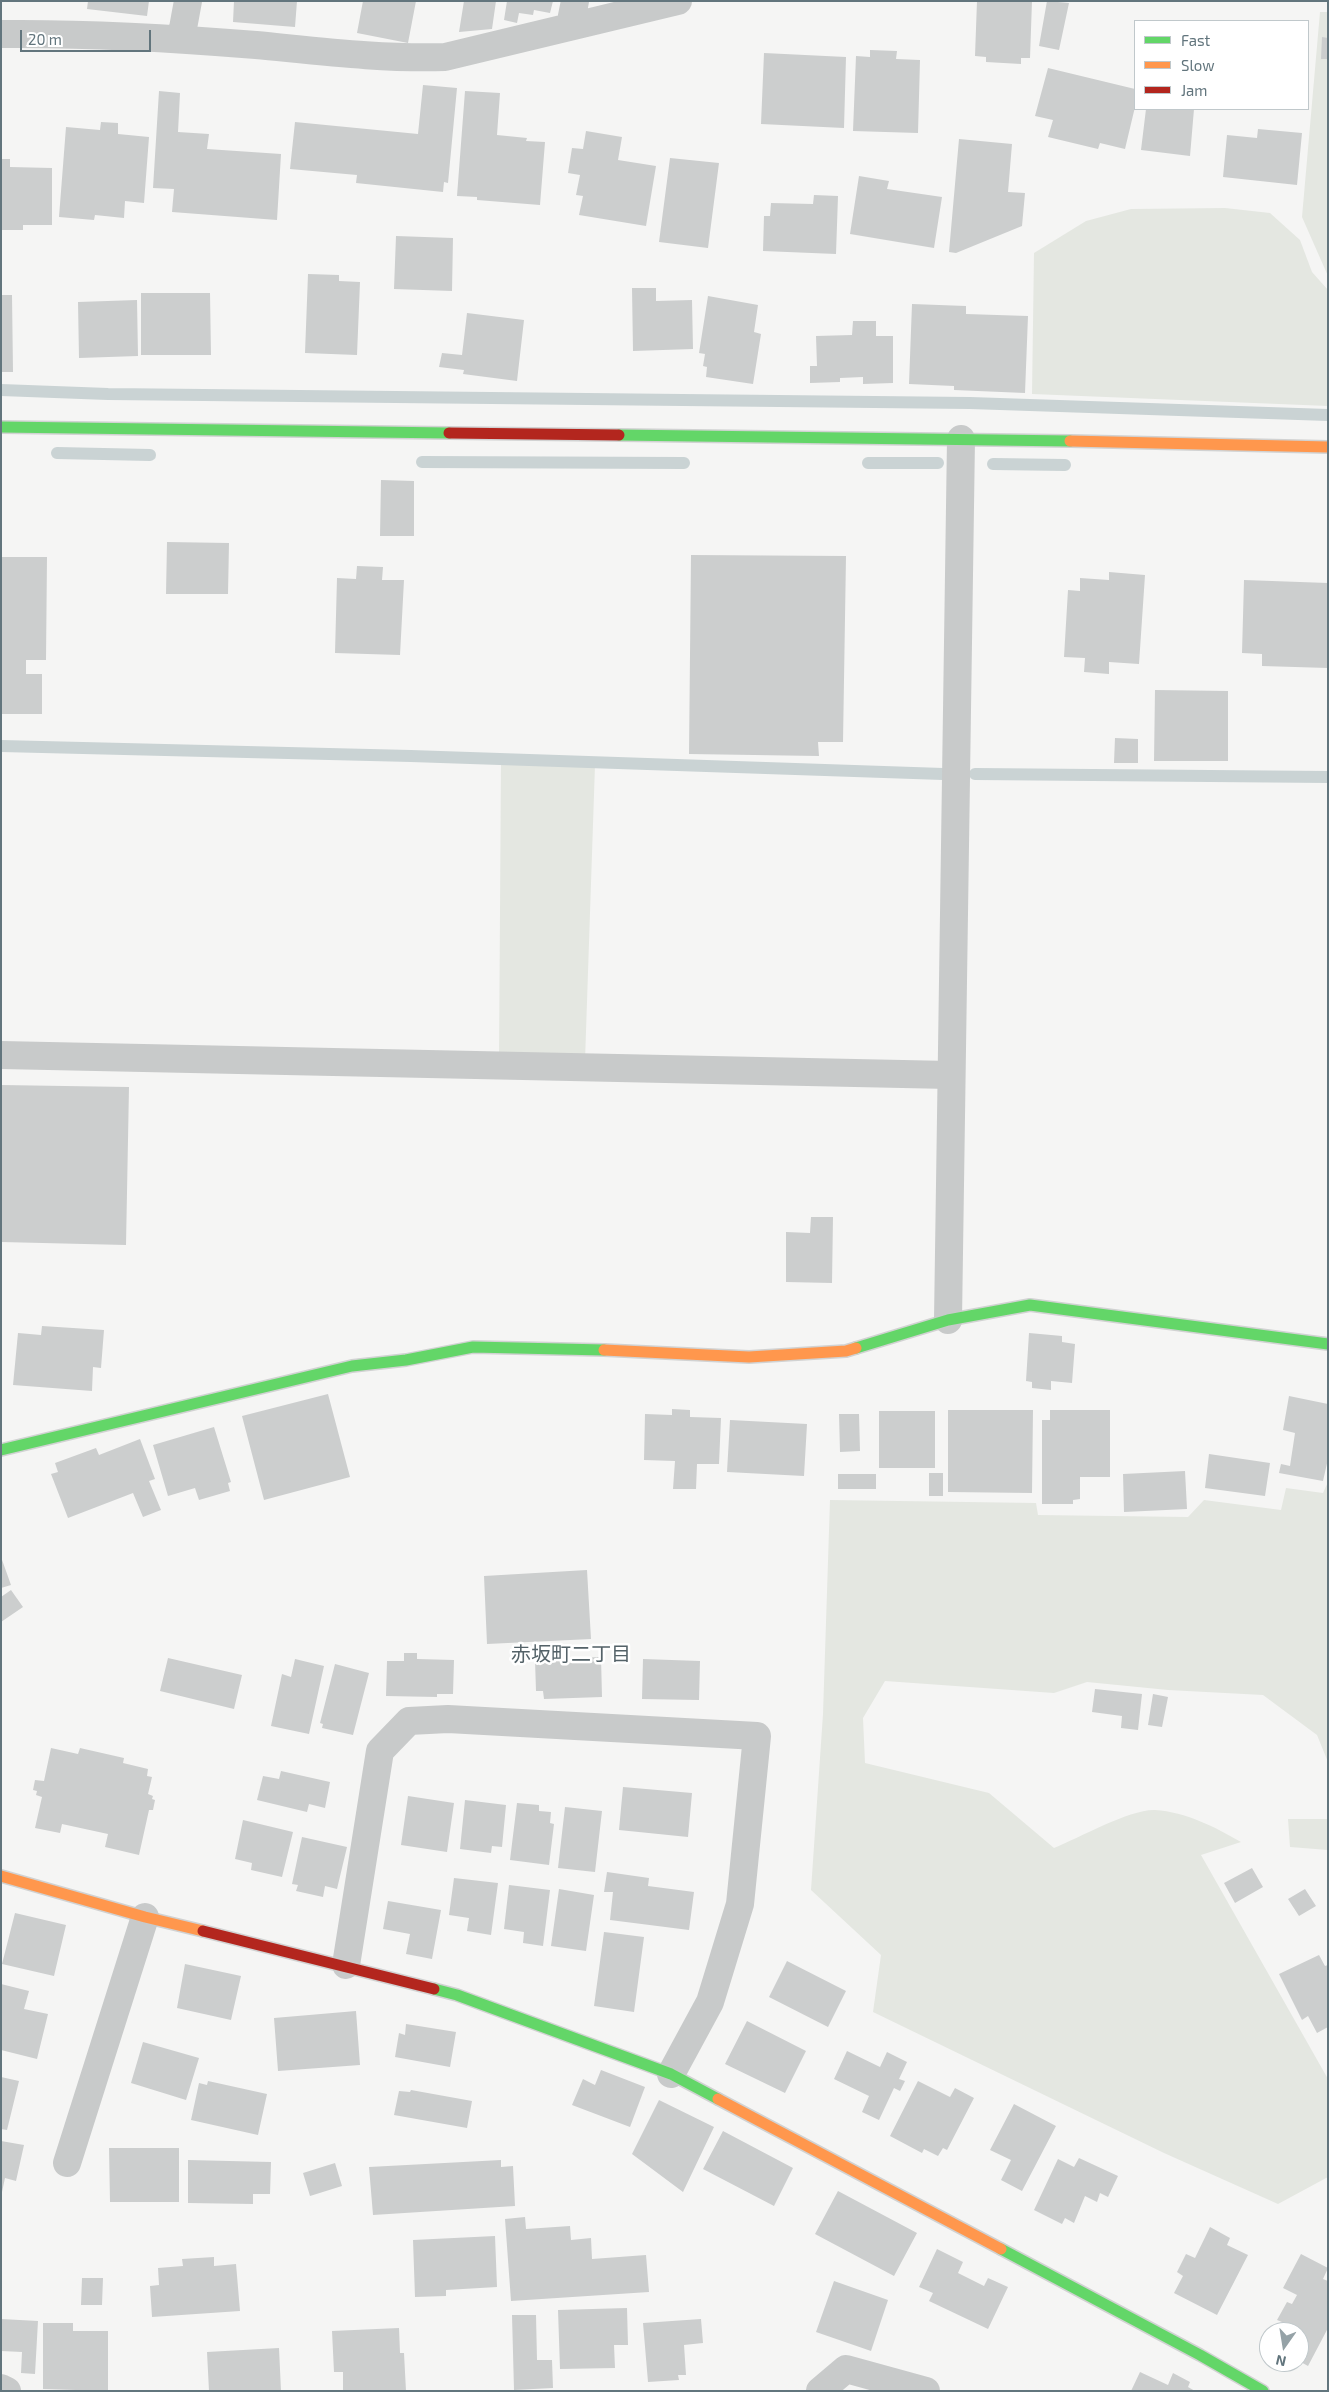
<!DOCTYPE html>
<html>
<head>
<meta charset="utf-8">
<style>
  body { margin:0 }
  #map { position:relative; width:1329px; height:2392px; overflow:hidden; background:#f5f5f4; font-family:"Exo 2",sans-serif }
  canvas { display:block }
  .frame { position:absolute; inset:0; border:2px solid #62757d; pointer-events:none }
  .legend { position:absolute; left:1134px; top:20px; width:175px; height:90px; box-sizing:border-box; background:#fff; border:1px solid #c0c8cb; margin:0; padding:6px 9px; list-style:none; font-size:15px; color:#62757d }
  .legend li { display:flex; align-items:center; gap:10px; height:25px }
  .legend b { width:25px; border:1px solid #c0c8cb }
  .north { position:absolute; left:1259px; top:2322px; width:50px; height:50px; box-sizing:border-box; background:#fff; border:1px solid #c0c8cb; border-radius:50%; rotate:193deg; font-size:14px; font-weight:700; line-height:20px; text-align:center; color:#62757d }
  .north::after { content:''; display:block; margin:auto; width:18px; height:22px; background:#95a2a7; clip-path:polygon(50% 0,100% 100%,50% 72%,0 100%) }
  .scale { position:absolute; left:20px; top:30px; width:131px; height:22px; box-sizing:border-box; border:2px solid #62757d; border-top:0; padding-left:6px; font-size:15px; line-height:18px; white-space:nowrap; color:#62757d; -webkit-text-stroke:4px #fff; paint-order:stroke }
</style>
</head>
<body>
<div id="map">
<canvas width="1329" height="2392"></canvas>
<div class="frame"></div>
<ul class="legend">
<li><b style="height:6px;background:#63d668"></b>Fast</li>
<li><b style="height:6px;background:#ff974d"></b>Slow</li>
<li><b style="height:6px;background:#b3261e"></b>Jam</li>
</ul>
<div class="north">N</div>
<div class="scale">20 m</div>
</div>
<script>
const g = document.querySelector('canvas').getContext('2d');
g.lineJoin = 'round';
function fill(path, color) { g.fillStyle = color; g.fill(path, 'evenodd'); }
function trace(path, color, width, dash) { g.strokeStyle = color; g.lineWidth = width; g.lineCap = dash ? 'butt' : 'round'; g.setLineDash(dash || []); g.stroke(path); }
function write(font, color, halo, rows, align = 'center') {
  g.font = font + ' "Exo 2","Noto Sans JP",sans-serif'; g.lineWidth = 5; g.setLineDash([]); g.textBaseline = 'middle'; g.strokeStyle = halo; g.fillStyle = color; for (const [text, x, y, turn = 0] of rows) {
    g.save(); g.translate(x, y); g.rotate((+turn || 0) * Math.PI / 180); g.textAlign = isNaN(turn) ? turn : align; if (halo) g.strokeText(text, 0, 0); g.fillText(text, 0, 0); g.restore();
  }
}
const green = new Path2D(`
  M 1320,12 L 1328,12 L 1328,276 L 1302,217 Z
  M 1225,208 L 1270,213 L 1300,240 L 1312,272 L 1328,290 L 1328,406 L 1032,394 L 1034,253 L 1086,221 L 1131,209 Z
  M 501,763 L 595,765 L 585,1061 L 499,1060 Z
  M 1328,1482 L 1328,1762 L 1317,1735 L 1263,1695 L 1168,1690 L 1087,1682 L 1054,1693 L 885,1681 L 863,1718 L 865,1763 L 989,1793 L 1054,1848 C 1079,1838 1130,1809 1155,1810 C 1186,1812 1215,1827 1241,1842 L 1201,1855 L 1328,2079 L 1328,2177 L 1278,2204 L 1164,2153 L 873,2012 L 881,1955 L 811,1890 L 823,1714 L 830,1500 L 1036,1503 L 1038,1515 L 1188,1517 L 1204,1500 L 1281,1510 L 1286,1488 L 1323,1493 Z
  M 1288,1819 L 1328,1819 L 1328,1850 L 1290,1847 Z`);
const stream = new Path2D(`
  M 1,390 L 108,394 L 970,403 L 1328,415
  M 57,453 L 150,455
  M 422,462 L 684,463
  M 868,463 L 938,463
  M 993,464 L 1065,465
  M 1,746 L 411,756 L 943,774
  M 975,774 L 1328,777`);
const building = new Path2D(`
  M 88,1 L 149,1 L 147,16 L 87,9 Z
  M 234,1 L 297,1 L 295,27 L 233,22 Z
  M 363,1 L 416,1 L 408,43 L 357,33 Z
  M 464,1 L 496,1 L 492,29 L 459,32 Z
  M 507,1 L 553,1 L 550,13 L 534,10 L 533,15 L 519,13 L 517,23 L 504,20 Z
  M 977,1 L 1032,1 L 1030,58 L 1021,58 L 1021,64 L 986,62 L 986,57 L 975,56 Z
  M 1047,1 L 1069,3 L 1059,50 L 1039,46 Z
  M 1322,37 L 1328,38 L 1328,59 L 1321,59 Z
  M 870,50 L 897,51 L 896,59 L 920,60 L 918,133 L 853,131 L 856,56 L 870,57 Z
  M 764,53 L 846,57 L 844,128 L 761,124 Z
  M 1048,68 L 1135,89 L 1135,107 L 1125,149 L 1100,143 L 1098,149 L 1048,137 L 1053,120 L 1035,116 Z
  M 423,85 L 457,88 L 448,183 L 444,182 L 443,192 L 356,183 L 357,175 L 290,169 L 295,122 L 418,134 Z
  M 159,91 L 180,93 L 178,132 L 209,134 L 207,149 L 281,154 L 277,220 L 172,212 L 174,189 L 153,188 Z
  M 465,91 L 500,93 L 497,135 L 527,138 L 526,141 L 545,142 L 540,205 L 477,200 L 477,197 L 457,196 Z
  M 1146,109 L 1194,109 L 1190,156 L 1141,150 Z
  M 101,122 L 118,123 L 118,134 L 149,137 L 144,203 L 125,201 L 124,218 L 95,215 L 94,220 L 59,217 L 66,127 L 100,130 Z
  M 1258,129 L 1302,133 L 1297,185 L 1223,177 L 1227,135 L 1257,138 Z
  M 586,131 L 622,137 L 618,160 L 656,166 L 646,226 L 579,215 L 583,196 L 576,195 L 580,175 L 568,173 L 572,148 L 583,149 Z
  M 959,139 L 1012,144 L 1008,192 L 1025,193 L 1022,226 L 956,253 L 949,252 Z
  M 670,158 L 719,163 L 708,248 L 659,242 Z
  M 1,159 L 10,159 L 10,167 L 52,168 L 52,225 L 23,225 L 23,230 L 1,230 Z
  M 859,176 L 889,181 L 887,189 L 942,197 L 934,248 L 850,234 Z
  M 814,195 L 838,196 L 836,254 L 763,251 L 764,216 L 770,216 L 771,203 L 813,204 Z
  M 396,236 L 453,238 L 452,291 L 394,289 Z
  M 308,274 L 339,275 L 339,281 L 360,282 L 357,355 L 305,353 Z
  M 632,288 L 656,288 L 656,301 L 692,300 L 693,349 L 633,351 Z
  M 141,293 L 210,293 L 211,355 L 141,355 Z
  M 1,295 L 12,295 L 13,372 L 1,372 Z
  M 708,296 L 758,305 L 754,332 L 761,334 L 753,384 L 706,377 L 707,367 L 703,366 L 705,354 L 699,353 Z
  M 137,300 L 138,356 L 79,358 L 78,302 Z
  M 912,304 L 966,306 L 966,314 L 1028,316 L 1025,393 L 954,390 L 954,386 L 909,384 Z
  M 467,313 L 524,320 L 517,381 L 463,374 L 464,370 L 439,367 L 442,353 L 462,355 Z
  M 853,321 L 876,321 L 876,336 L 893,336 L 893,383 L 863,384 L 863,377 L 840,378 L 840,382 L 810,383 L 810,366 L 817,366 L 816,336 L 852,335 Z
  M 381,480 L 414,481 L 414,536 L 380,536 Z
  M 167,542 L 229,543 L 228,594 L 166,594 Z
  M 691,555 L 846,556 L 843,742 L 818,742 L 819,756 L 689,754 Z
  M 1,557 L 47,557 L 46,660 L 26,660 L 26,674 L 42,674 L 42,714 L 1,714 Z
  M 357,566 L 383,567 L 382,580 L 404,580 L 400,655 L 335,653 L 337,578 L 356,579 Z
  M 1109,572 L 1145,575 L 1139,664 L 1109,662 L 1109,674 L 1084,672 L 1085,658 L 1064,657 L 1068,590 L 1080,591 L 1080,578 L 1109,580 Z
  M 1244,580 L 1328,583 L 1328,668 L 1262,666 L 1262,654 L 1242,653 Z
  M 1155,690 L 1228,691 L 1228,761 L 1154,761 Z
  M 1115,738 L 1138,739 L 1138,763 L 1114,763 Z
  M 1,1085 L 129,1087 L 126,1245 L 1,1242 Z
  M 811,1217 L 833,1217 L 832,1283 L 786,1282 L 786,1232 L 810,1233 Z
  M 42,1326 L 104,1330 L 101,1368 L 93,1367 L 92,1391 L 13,1385 L 18,1333 L 41,1335 Z
  M 1029,1333 L 1062,1336 L 1062,1342 L 1075,1344 L 1072,1383 L 1051,1381 L 1051,1390 L 1032,1388 L 1032,1382 L 1026,1381 Z
  M 328,1394 L 350,1477 L 264,1500 L 242,1416 Z
  M 1289,1396 L 1328,1404 L 1328,1459 L 1323,1481 L 1279,1473 L 1281,1464 L 1290,1466 L 1295,1433 L 1283,1430 Z
  M 672,1409 L 690,1410 L 690,1417 L 721,1418 L 719,1464 L 697,1464 L 696,1489 L 673,1489 L 675,1461 L 644,1460 L 645,1414 L 672,1415 Z
  M 948,1410 L 1033,1410 L 1032,1493 L 948,1492 Z
  M 1050,1410 L 1110,1410 L 1110,1477 L 1080,1477 L 1080,1499 L 1073,1500 L 1073,1504 L 1042,1504 L 1042,1420 L 1050,1420 Z
  M 879,1411 L 935,1411 L 935,1468 L 879,1468 Z
  M 839,1414 L 859,1414 L 860,1451 L 840,1452 Z
  M 730,1420 L 807,1424 L 804,1476 L 727,1472 Z
  M 214,1427 L 231,1482 L 228,1483 L 230,1491 L 199,1500 L 195,1488 L 168,1496 L 153,1445 Z
  M 140,1439 L 155,1479 L 149,1481 L 161,1510 L 143,1517 L 133,1493 L 68,1518 L 51,1474 L 58,1472 L 55,1463 L 96,1448 L 99,1455 Z
  M 1209,1454 L 1270,1463 L 1265,1496 L 1205,1488 Z
  M 1185,1471 L 1187,1509 L 1124,1512 L 1123,1474 Z
  M 929,1473 L 943,1473 L 943,1496 L 929,1496 Z
  M 838,1474 L 876,1474 L 876,1489 L 838,1489 Z
  M 1,1557 L 11,1585 L 1,1588 Z
  M 587,1570 L 591,1639 L 487,1644 L 484,1576 Z
  M 11,1590 L 23,1607 L 1,1622 L 1,1597 Z
  M 404,1653 L 417,1653 L 417,1659 L 454,1660 L 453,1694 L 437,1694 L 437,1697 L 386,1696 L 387,1661 L 404,1661 Z
  M 601,1657 L 602,1697 L 544,1699 L 543,1691 L 536,1691 L 535,1660 Z
  M 168,1658 L 242,1675 L 234,1709 L 160,1691 Z
  M 295,1659 L 324,1666 L 309,1734 L 271,1726 L 282,1674 L 291,1677 Z
  M 643,1659 L 700,1661 L 699,1700 L 642,1699 Z
  M 335,1664 L 369,1673 L 353,1735 L 322,1728 L 323,1724 L 320,1723 Z
  M 1095,1689 L 1142,1694 L 1138,1730 L 1121,1728 L 1122,1716 L 1092,1712 Z
  M 1153,1694 L 1168,1697 L 1162,1727 L 1148,1725 Z
  M 51,1748 L 78,1754 L 80,1748 L 124,1758 L 123,1763 L 148,1769 L 147,1776 L 152,1777 L 148,1794 L 153,1796 L 152,1799 L 155,1800 L 153,1810 L 149,1810 L 139,1855 L 105,1847 L 108,1834 L 62,1824 L 60,1833 L 35,1828 L 42,1797 L 36,1795 L 37,1791 L 33,1790 L 35,1780 L 44,1781 Z
  M 281,1771 L 330,1782 L 325,1808 L 309,1804 L 307,1812 L 257,1800 L 263,1776 L 279,1779 Z
  M 623,1787 L 692,1793 L 688,1837 L 619,1830 Z
  M 408,1796 L 454,1803 L 447,1852 L 401,1845 Z
  M 465,1800 L 506,1805 L 502,1847 L 492,1846 L 491,1853 L 460,1849 Z
  M 517,1803 L 539,1805 L 539,1811 L 551,1812 L 550,1823 L 554,1824 L 549,1865 L 510,1860 Z
  M 565,1807 L 602,1811 L 595,1872 L 558,1868 Z
  M 243,1820 L 293,1832 L 282,1877 L 251,1870 L 252,1863 L 235,1859 Z
  M 302,1837 L 347,1847 L 337,1889 L 325,1886 L 323,1897 L 296,1891 L 298,1885 L 292,1884 Z
  M 1252,1868 L 1263,1887 L 1235,1903 L 1224,1883 Z
  M 607,1872 L 649,1878 L 648,1886 L 694,1892 L 689,1930 L 610,1920 L 613,1892 L 604,1892 Z
  M 454,1878 L 498,1883 L 491,1935 L 467,1931 L 469,1918 L 449,1915 Z
  M 509,1885 L 550,1890 L 543,1946 L 523,1943 L 524,1932 L 504,1929 Z
  M 559,1889 L 594,1895 L 586,1951 L 551,1946 Z
  M 1305,1889 L 1316,1906 L 1299,1916 L 1288,1899 Z
  M 388,1901 L 441,1910 L 432,1959 L 406,1954 L 410,1934 L 383,1929 Z
  M 15,1913 L 66,1925 L 54,1976 L 2,1964 Z
  M 604,1932 L 644,1937 L 634,2012 L 594,2006 Z
  M 1319,1955 L 1325,1966 L 1328,1965 L 1328,2027 L 1317,2033 L 1308,2016 L 1302,2020 L 1279,1974 Z
  M 787,1961 L 846,1991 L 828,2027 L 769,1997 Z
  M 185,1964 L 241,1976 L 231,2020 L 177,2008 Z
  M 1,1984 L 29,1991 L 24,2009 L 48,2014 L 37,2059 L 1,2050 Z
  M 356,2011 L 360,2065 L 278,2071 L 274,2018 Z
  M 747,2021 L 806,2051 L 785,2093 L 725,2064 Z
  M 406,2024 L 456,2032 L 450,2067 L 395,2057 L 399,2033 L 405,2035 Z
  M 143,2042 L 199,2058 L 186,2100 L 131,2083 Z
  M 847,2051 L 880,2067 L 887,2052 L 907,2062 L 899,2079 L 905,2081 L 900,2091 L 894,2088 L 879,2120 L 862,2112 L 869,2096 L 834,2079 Z
  M 601,2070 L 645,2087 L 630,2127 L 572,2105 L 583,2079 L 595,2085 Z
  M 1,2077 L 19,2081 L 7,2130 L 1,2129 Z
  M 208,2081 L 267,2094 L 258,2135 L 191,2120 L 199,2083 L 207,2085 Z
  M 918,2081 L 950,2097 L 955,2088 L 974,2098 L 947,2150 L 943,2148 L 938,2156 L 924,2149 L 922,2153 L 890,2136 Z
  M 411,2090 L 472,2101 L 467,2128 L 394,2115 L 399,2091 L 410,2092 Z
  M 659,2100 L 714,2127 L 683,2192 L 632,2154 Z
  M 1014,2104 L 1056,2126 L 1022,2191 L 1001,2180 L 1011,2160 L 990,2150 Z
  M 723,2131 L 793,2168 L 774,2206 L 703,2169 Z
  M 1,2141 L 24,2145 L 16,2181 L 5,2178 L 2,2192 Z
  M 109,2148 L 179,2148 L 179,2202 L 110,2202 Z
  M 1079,2158 L 1118,2176 L 1108,2197 L 1100,2193 L 1097,2202 L 1085,2196 L 1074,2223 L 1065,2218 L 1062,2224 L 1034,2210 L 1058,2159 L 1074,2167 Z
  M 188,2160 L 271,2162 L 270,2194 L 253,2194 L 253,2204 L 188,2203 Z
  M 501,2160 L 501,2167 L 513,2166 L 515,2206 L 373,2215 L 369,2167 Z
  M 335,2163 L 342,2186 L 310,2196 L 303,2173 Z
  M 838,2191 L 917,2233 L 894,2276 L 815,2234 Z
  M 525,2217 L 526,2229 L 570,2226 L 571,2240 L 591,2238 L 592,2259 L 646,2255 L 649,2292 L 511,2301 L 505,2219 Z
  M 1210,2227 L 1230,2238 L 1227,2245 L 1248,2255 L 1217,2315 L 1174,2293 L 1183,2276 L 1177,2272 L 1186,2254 L 1195,2258 Z
  M 495,2236 L 497,2287 L 446,2290 L 446,2296 L 415,2297 L 413,2240 Z
  M 937,2249 L 963,2262 L 958,2273 L 984,2286 L 988,2278 L 1008,2287 L 988,2329 L 929,2301 L 933,2293 L 919,2287 Z
  M 1301,2254 L 1328,2268 L 1323,2279 L 1328,2281 L 1328,2328 L 1308,2366 L 1299,2361 L 1299,2332 L 1276,2332 L 1282,2322 L 1277,2320 L 1287,2302 L 1292,2304 L 1297,2295 L 1283,2288 Z
  M 214,2257 L 214,2266 L 236,2264 L 240,2311 L 152,2317 L 150,2286 L 159,2285 L 158,2268 L 183,2266 L 182,2259 Z
  M 82,2278 L 103,2278 L 102,2305 L 81,2305 Z
  M 834,2281 L 888,2300 L 871,2351 L 816,2332 Z
  M 627,2308 L 628,2345 L 614,2345 L 615,2368 L 560,2369 L 558,2310 Z
  M 512,2315 L 536,2315 L 537,2360 L 552,2360 L 553,2388 L 514,2390 Z
  M 1,2319 L 38,2321 L 35,2374 L 21,2373 L 22,2352 L 1,2351 Z
  M 701,2319 L 703,2343 L 684,2345 L 686,2375 L 678,2375 L 679,2380 L 648,2382 L 643,2323 Z
  M 43,2323 L 73,2323 L 73,2331 L 108,2331 L 108,2391 L 43,2389 Z
  M 399,2328 L 400,2353 L 404,2353 L 406,2391 L 343,2391 L 343,2372 L 334,2372 L 332,2331 Z
  M 279,2348 L 281,2391 L 209,2391 L 207,2352 Z
  M 1140,2372 L 1168,2385 L 1173,2373 L 1190,2382 L 1188,2387 L 1195,2391 L 1131,2391 Z`);
const street = new Path2D(`
  M 570,26 L 575,1
  M 1,34 C 86,33 171,38 256,45 C 319,51 382,59 445,57 L 678,1
  M 181,39 L 188,1
  M 1,1055 L 950,1075
  M 948,1320 L 961,439
  M 346,1965 L 380,1751 L 409,1721 L 448,1719 L 757,1736 L 740,1904 L 710,2002 L 671,2074
  M 67,2163 L 145,1917
  M 1,2388 L 7,2391
  M 820,2391 L 846,2369 L 926,2391`);
const fast = new Path2D(`
  M 1,427 L 449,433
  M 619,435 L 1070,441
  M 856,1348 L 948,1320 L 1030,1305 L 1328,1344
  M 1,1450 L 352,1366 L 406,1360 L 473,1347 L 604,1350
  M 434,1989 L 457,1995 L 671,2074 L 718,2099
  M 1001,2249 L 1200,2355 L 1263,2391`);
const slow = new Path2D(`
  M 1070,441 L 1328,447
  M 604,1350 L 749,1357 L 846,1351 L 856,1348
  M 1,1876 L 145,1917 L 203,1931
  M 718,2099 L 1001,2249`);
const jam = new Path2D(`
  M 449,433 L 619,435
  M 203,1931 L 434,1989`);
const neighbourhoodNames = [
  ["赤坂町二丁目",571,1654]
];
fill(green, '#e4e7e1');
trace(stream, '#cad3d4', 12);
fill(building, '#cccece');
trace(fast, '#d1d2d2', 14);
trace(slow, '#d1d2d2', 14);
trace(jam, '#d1d2d2', 14);
trace(street, '#c8caca', 28);
trace(fast, '#63d668', 11);
trace(slow, '#ff974d', 11);
trace(jam, '#b3261e', 11);
write('20px', '#546268', '#fff', neighbourhoodNames);
</script>
</body>
</html>
